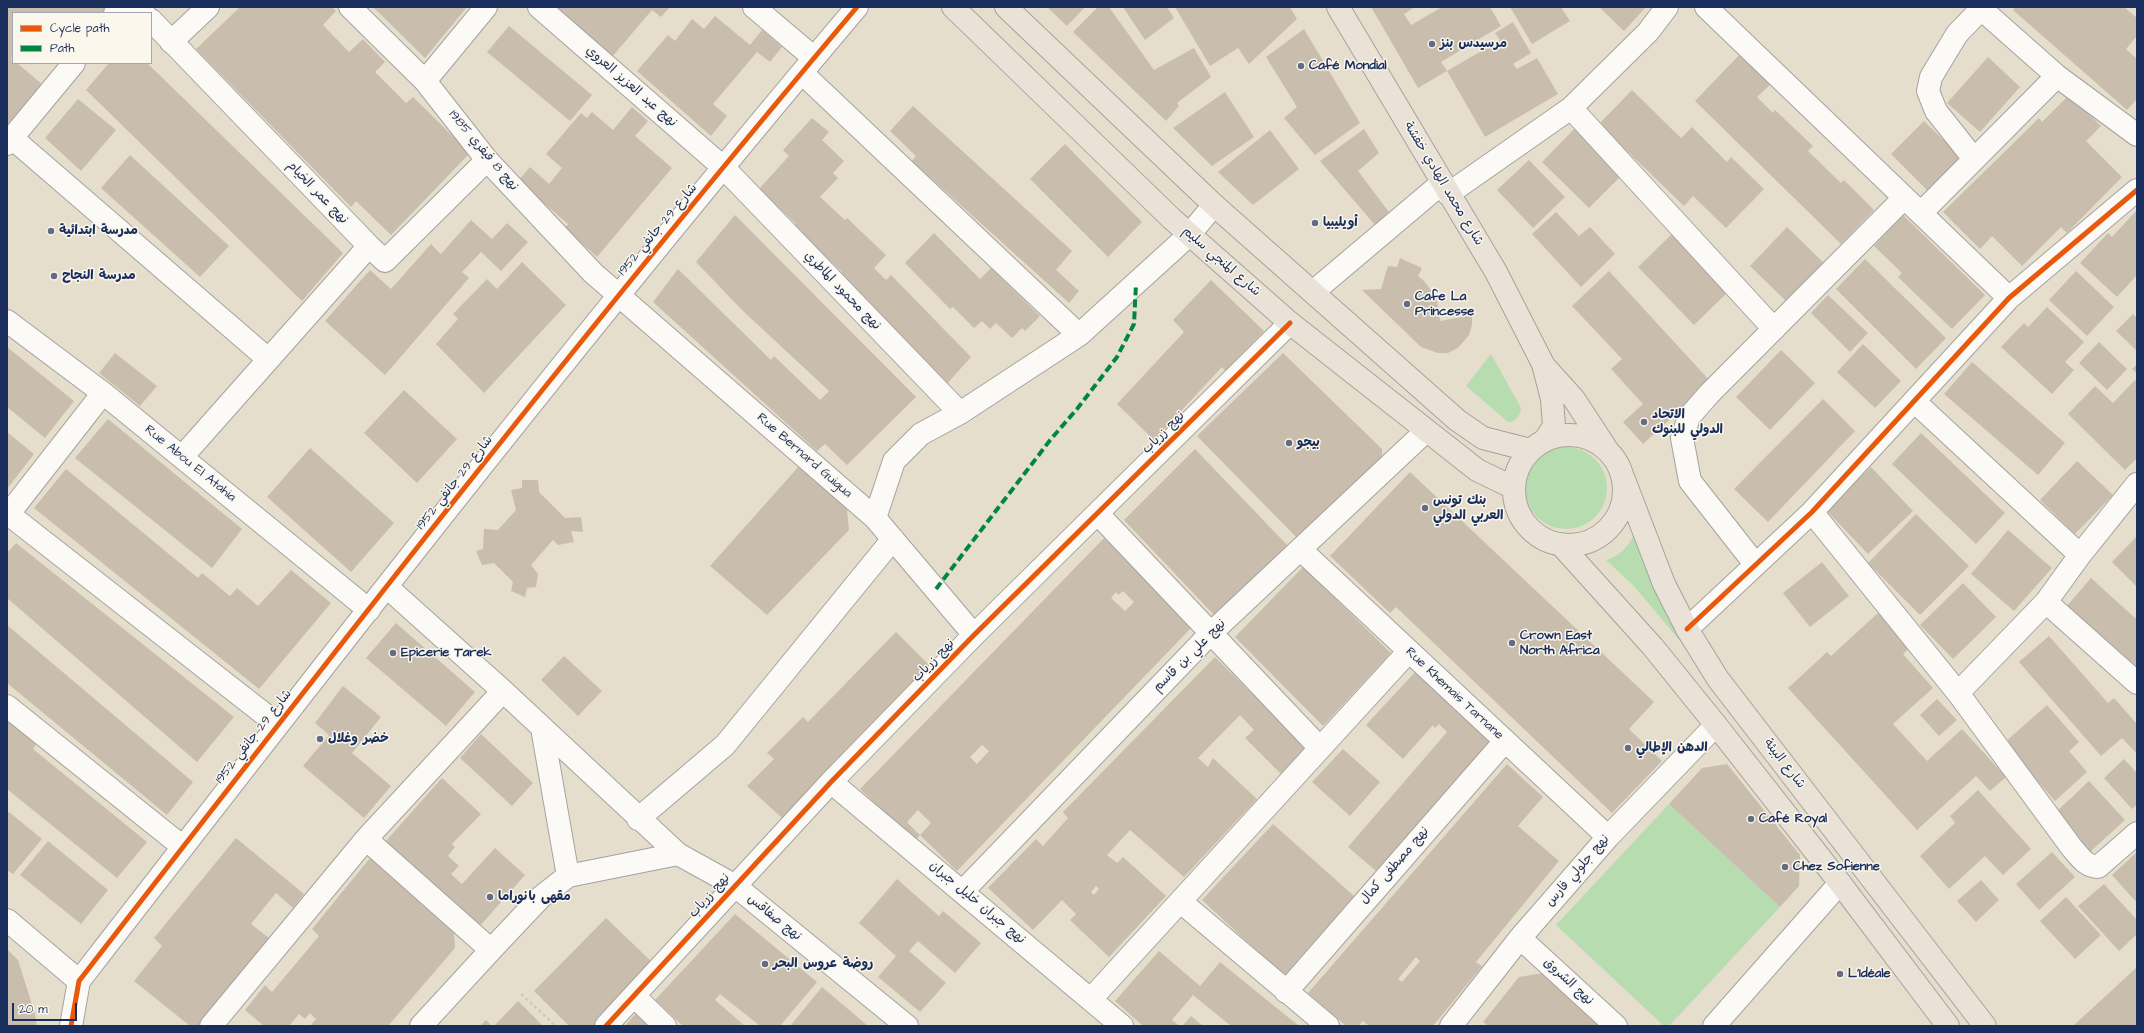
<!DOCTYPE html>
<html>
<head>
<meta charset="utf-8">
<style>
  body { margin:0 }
  #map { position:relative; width:2144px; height:1033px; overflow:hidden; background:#e6decc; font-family:"Architects Daughter",sans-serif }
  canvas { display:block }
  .frame { position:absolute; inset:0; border:8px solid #1b2f5e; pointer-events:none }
  .legend { position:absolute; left:12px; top:12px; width:140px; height:52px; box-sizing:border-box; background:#fbf7ec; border:1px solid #a1a7b3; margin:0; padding:5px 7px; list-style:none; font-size:12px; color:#1b2f5e }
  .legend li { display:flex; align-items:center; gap:8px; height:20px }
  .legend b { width:20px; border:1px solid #a1a7b3 }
  .scale { position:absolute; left:12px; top:1003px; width:65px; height:18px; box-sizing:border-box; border:2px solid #1b2f5e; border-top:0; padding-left:5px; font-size:12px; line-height:14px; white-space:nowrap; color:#1b2f5e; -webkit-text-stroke:3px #fbf7ec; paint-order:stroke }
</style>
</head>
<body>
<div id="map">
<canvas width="2144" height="1033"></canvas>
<div class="frame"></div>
<ul class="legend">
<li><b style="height:5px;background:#e8590c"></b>Cycle path</li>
<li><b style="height:5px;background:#00873e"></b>Path</li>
</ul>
<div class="scale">20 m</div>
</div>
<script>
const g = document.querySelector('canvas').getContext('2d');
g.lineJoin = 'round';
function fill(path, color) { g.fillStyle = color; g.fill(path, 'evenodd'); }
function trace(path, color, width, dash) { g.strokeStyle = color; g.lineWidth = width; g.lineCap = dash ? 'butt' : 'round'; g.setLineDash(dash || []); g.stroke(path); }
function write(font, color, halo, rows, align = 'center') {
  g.font = font + ' "Architects Daughter","Playpen Sans Arabic",sans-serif'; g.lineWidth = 3; g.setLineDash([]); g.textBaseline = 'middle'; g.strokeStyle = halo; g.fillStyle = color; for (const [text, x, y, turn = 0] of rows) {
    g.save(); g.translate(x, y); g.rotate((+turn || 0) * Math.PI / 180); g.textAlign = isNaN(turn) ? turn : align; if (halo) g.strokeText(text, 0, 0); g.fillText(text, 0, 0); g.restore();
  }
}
const green = new Path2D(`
  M 1491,354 L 1521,408 C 1520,417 1516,421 1508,422 L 1466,386 Z
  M1525 488a41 41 0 1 1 82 0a41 41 0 1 1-82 0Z
  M 1634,534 L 1697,661 L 1633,585 L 1606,560 C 1619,557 1629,546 1634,534 Z
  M 1669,804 L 1780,907 L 1669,1026 L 1664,1026 L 1556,925 Z`);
const building = new Path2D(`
  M 7,7 L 110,7 L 105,13 L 13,13 L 13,56 L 11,58 L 13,63 L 17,63 L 43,85 L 7,126 Z
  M 240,7 L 332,7 L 336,11 L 323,25 L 349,52 L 363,39 L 385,62 L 375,72 L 406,103 L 413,97 L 470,153 L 391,235 L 356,201 L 351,207 L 196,49 Z
  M 373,7 L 467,7 L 425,58 Z
  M 555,7 L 670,7 L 661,17 L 652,10 L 612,57 Z
  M 1047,7 L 1085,7 L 1067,26 Z
  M 1098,7 L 1109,7 L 1154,70 L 1194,48 L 1211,77 L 1177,103 L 1179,106 L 1166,121 L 1073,32 Z
  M 1123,7 L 1167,7 L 1174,18 L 1145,40 Z
  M 1175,7 L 1290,7 L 1297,19 L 1249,64 L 1238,48 L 1210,66 Z
  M 1371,7 L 1415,7 L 1404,14 L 1411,25 L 1442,7 L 1490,7 L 1501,26 L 1441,62 L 1447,71 L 1418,88 Z
  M 1510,7 L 1561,7 L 1570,21 L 1532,44 Z
  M 1599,7 L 1646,7 L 1624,31 Z
  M 2015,7 L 2124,7 L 2137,18 L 2137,36 L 2126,49 L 2137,59 L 2137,99 L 2127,110 L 2013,10 Z
  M 715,16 L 750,45 L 762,30 L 782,47 L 770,62 L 757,52 L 713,104 L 727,116 L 711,136 L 637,71 L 668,35 L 675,41 L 692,19 L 704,29 Z
  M 1513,22 L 1531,53 L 1513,64 L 1517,69 L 1537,58 L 1558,94 L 1485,137 L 1447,71 L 1500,40 L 1495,33 Z
  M 509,26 L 592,95 L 570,121 L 487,52 Z
  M 1304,29 L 1360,123 L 1315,155 L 1284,118 L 1297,107 L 1266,57 Z
  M 1741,53 L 1772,83 L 1757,97 L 1773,113 L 1775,110 L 1813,146 L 1808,151 L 1841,183 L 1844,180 L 1874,210 L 1841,244 L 1695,101 Z
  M 1988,57 L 2020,87 L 1980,132 L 1947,103 Z
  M 109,63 L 147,63 L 343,253 L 302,301 L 86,90 Z
  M 1632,90 L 1681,138 L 1692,127 L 1727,162 L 1731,157 L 1764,189 L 1726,228 L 1693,196 L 1684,206 L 1599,124 Z
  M 1225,92 L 1254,137 L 1212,166 L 1173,128 Z
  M 2069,95 L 2101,126 L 2086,141 L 2122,177 L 2067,233 L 2061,227 L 2022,266 L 1992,236 L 1980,249 L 1943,212 L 2039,118 L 2042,122 Z
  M 78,99 L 116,130 L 81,171 L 45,138 Z
  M 913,106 L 1072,251 L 1056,270 L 1079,291 L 1069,303 L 912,161 L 916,156 L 890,131 Z
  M 632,107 L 648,121 L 635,136 L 672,168 L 597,257 L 565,228 L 568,224 L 518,181 L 530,167 L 549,184 L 562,168 L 546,154 L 581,113 L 587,118 L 592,112 L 613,130 Z
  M 812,118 L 829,132 L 822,140 L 844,161 L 833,173 L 838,178 L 820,197 L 845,220 L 847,218 L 886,255 L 874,268 L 886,280 L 891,275 L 971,357 L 946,385 L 839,275 L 842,272 L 793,227 L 796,224 L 759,189 L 789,156 L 783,150 Z
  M 1924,121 L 1962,158 L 1929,192 L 1891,154 Z
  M 1364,129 L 1379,153 L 1358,171 L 1389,212 L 1375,225 L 1320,161 Z
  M 1574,129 L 1621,176 L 1589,208 L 1542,162 Z
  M 1270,130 L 1299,169 L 1253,205 L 1218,172 Z
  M 1065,144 L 1142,222 L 1108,257 L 1030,179 Z
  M 130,155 L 229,246 L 200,277 L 101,188 Z
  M 1529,160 L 1565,197 L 1533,228 L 1497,190 Z
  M 2137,210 L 2137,275 L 2117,297 L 2080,263 L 2108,233 L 2112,237 Z
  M 1556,212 L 1579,236 L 1590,227 L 1615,254 L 1581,287 L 1532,234 Z
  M 735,215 L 916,397 L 847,465 L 825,444 L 817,451 L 653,302 L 678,269 L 771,360 L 774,356 L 820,400 L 829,391 L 742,310 L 696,262 Z
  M 1903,215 L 1985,295 L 1952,329 L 1898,277 L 1902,273 L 1874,246 Z
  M 471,220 L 492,239 L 507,223 L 528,242 L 501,271 L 481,252 L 462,272 L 469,278 L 385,375 L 325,321 L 370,270 L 391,289 L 431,244 L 441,254 Z
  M 1787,227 L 1825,264 L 1788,303 L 1750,266 Z
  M 934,233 L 980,279 L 991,268 L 1040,316 L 1025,331 L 1022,328 L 1012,338 L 996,323 L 990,329 L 982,321 L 974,328 L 953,307 L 950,309 L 905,263 Z
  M 1673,233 L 1729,291 L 1694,325 L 1638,267 Z
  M 1400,258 L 1422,268 L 1418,276 L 1425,282 L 1436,298 L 1439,309 L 1440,321 L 1472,315 L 1472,325 L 1469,335 L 1458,348 L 1448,353 L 1438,353 L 1421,347 L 1362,290 L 1381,289 L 1388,266 L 1397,267 Z
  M 1865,259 L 1946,338 L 1916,369 L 1836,289 Z
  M 522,262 L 566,305 L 484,393 L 436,344 L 458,319 L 453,314 L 487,279 L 497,289 Z
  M 1609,271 L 1711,382 L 1643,444 L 1623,422 L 1643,404 L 1611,369 L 1622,359 L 1572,306 Z
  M 2076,271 L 2114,307 L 2087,336 L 2049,300 Z
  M 1211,280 L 1264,331 L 1225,371 L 1222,367 L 1154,440 L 1117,404 L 1184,332 L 1173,320 Z
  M 1828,295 L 1868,333 L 1850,352 L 1811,313 Z
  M 2047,307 L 2084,342 L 2065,362 L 2074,370 L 2052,394 L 2001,347 L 2024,323 L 2028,327 Z
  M 2133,314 L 2137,318 L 2137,351 L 2116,331 Z
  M 2099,342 L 2127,369 L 2107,390 L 2079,363 Z
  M 1863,344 L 1901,381 L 1875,408 L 1837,372 Z
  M 7,347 L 74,401 L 45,438 L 7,407 Z
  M 1781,350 L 1815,383 L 1770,430 L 1736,397 Z
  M 115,353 L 157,386 L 140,406 L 99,373 Z
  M 1283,353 L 1382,449 L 1382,460 L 1299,540 L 1197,436 Z
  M 1972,362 L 2065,443 L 2038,475 L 1944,394 Z
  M 2137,364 L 2137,373 L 2132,369 Z
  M 2135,380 L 2137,383 L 2137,458 L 2125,470 L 2068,414 L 2095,386 L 2113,403 Z
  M 404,390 L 457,439 L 417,483 L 364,433 Z
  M 1823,399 L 1855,431 L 1768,522 L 1734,489 Z
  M 108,419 L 242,529 L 212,568 L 75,458 Z
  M 7,432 L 34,454 L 7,489 Z
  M 1921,433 L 2005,513 L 1976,544 L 1892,464 Z
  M 310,448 L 394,523 L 351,572 L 267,497 Z
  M 1195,449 L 1289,547 L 1216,617 L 1124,520 Z
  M 2077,461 L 2113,495 L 2075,534 L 2040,500 Z
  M 800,465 L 847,509 L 849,530 L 767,615 L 710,566 Z
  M 1871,467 L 1913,511 L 1868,554 L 1826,510 Z
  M 66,469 L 198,578 L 202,573 L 230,596 L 237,588 L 258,606 L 291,570 L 331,603 L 259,689 L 34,508 Z
  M 1410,472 L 1654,702 L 1629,729 L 1662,761 L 1612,813 L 1396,607 L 1390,613 L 1330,556 Z
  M 522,480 L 538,480 L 539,492 L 565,518 L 581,517 L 583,532 L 571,531 L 574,542 L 558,545 L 553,540 L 531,565 L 538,574 L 536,587 L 527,588 L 525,597 L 511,591 L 513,582 L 494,563 L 482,565 L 476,551 L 483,549 L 484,529 L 498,530 L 516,510 L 511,490 L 522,488 Z
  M 1916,514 L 1969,566 L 1920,615 L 1868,563 Z
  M 2008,530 L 2052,568 L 2014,611 L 1971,574 Z
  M 2137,536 L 2137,587 L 2112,562 Z
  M 1104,538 L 1192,627 L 957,871 L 920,835 L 915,841 L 860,789 ZM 1123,591 L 1134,602 L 1125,611 L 1111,598 L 1116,592 L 1118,595 ZM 982,745 L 989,751 L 977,764 L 970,757 ZM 918,810 L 931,823 L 920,835 L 907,822 Z
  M 16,543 L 234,717 L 197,762 L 7,598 L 7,553 Z
  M 1822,562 L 1849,596 L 1810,627 L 1783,593 Z
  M 1303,567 L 1391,653 L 1323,726 L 1235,637 Z
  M 2091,578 L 2135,618 L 2137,616 L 2137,670 L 2066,607 Z
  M 1963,583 L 1996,617 L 1953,659 L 1920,625 Z
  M 1878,613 L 1910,648 L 1903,654 L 1933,688 L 1893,724 L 1927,761 L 1962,729 L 2006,777 L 1990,791 L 1976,776 L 1917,830 L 1788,688 L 1827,652 L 1831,656 Z
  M 396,623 L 475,692 L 446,726 L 366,658 Z
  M 7,625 L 193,782 L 167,815 L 7,683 Z
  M 896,632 L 929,665 L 782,818 L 747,786 L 774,759 L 767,753 L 803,717 L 808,722 Z
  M 2049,636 L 2108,703 L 2114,698 L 2137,724 L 2137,754 L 2122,738 L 2101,756 L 2019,662 Z
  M 564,656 L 602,691 L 578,716 L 541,680 Z
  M 1215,657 L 1306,747 L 1281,774 L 1245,738 L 1254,730 L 1240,715 L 1198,758 L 1208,767 L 1213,758 L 1257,799 L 1184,877 L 1130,830 L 1107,855 L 1117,863 L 1123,857 L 1166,896 L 1109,957 L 1070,920 L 1076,914 L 1062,900 L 1033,930 L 988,888 L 1036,839 L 1043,846 L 1068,818 L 1063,812 ZM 1096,886 L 1099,889 L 1094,895 L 1091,892 Z
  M 1415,672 L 1490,741 L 1376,871 L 1348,847 L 1447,732 L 1439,724 L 1435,728 L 1433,725 L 1403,759 L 1366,725 Z
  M 343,686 L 381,717 L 352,753 L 391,786 L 364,818 L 303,766 L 329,735 L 315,723 Z
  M 1937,699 L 1957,720 L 1939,736 L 1920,715 Z
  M 2047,705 L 2079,742 L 2069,751 L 2087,772 L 2055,801 L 2004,743 Z
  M 7,720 L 36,744 L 33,749 L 147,842 L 117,878 L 7,789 Z
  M 481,734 L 533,783 L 512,806 L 460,758 Z
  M 1343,749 L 1380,782 L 1350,816 L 1312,782 Z
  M 2124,759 L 2137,773 L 2137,805 L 2132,809 L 2104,778 Z
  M 1507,764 L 1543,797 L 1518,826 L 1559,861 L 1476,962 L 1482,966 L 1433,1026 L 1369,1026 L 1363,1021 L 1358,1026 L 1346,1026 L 1308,993 ZM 1416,957 L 1420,961 L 1402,982 L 1398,979 Z
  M 1727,764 L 1800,855 L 1799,886 L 1780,907 L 1669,804 L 1702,768 Z
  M 442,778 L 481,814 L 452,844 L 455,847 L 448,856 L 459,866 L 451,874 L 462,884 L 495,848 L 525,875 L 479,927 L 385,842 Z
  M 2089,781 L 2125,820 L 2090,852 L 2055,813 Z
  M 1978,790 L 2031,849 L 2003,875 L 1985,856 L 1949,889 L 1920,856 L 1955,823 L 1950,816 Z
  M 9,812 L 42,839 L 13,874 L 7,870 L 7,815 Z
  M 1273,824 L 1354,896 L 1284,976 L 1202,900 Z
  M 236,838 L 304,894 L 293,908 L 276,893 L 251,924 L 269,938 L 199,1026 L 190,1026 L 134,981 L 162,946 L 154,938 Z
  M 48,841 L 108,890 L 81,924 L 20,875 Z
  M 2052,852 L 2075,877 L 2039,910 L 2016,884 Z
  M 2137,852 L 2137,903 L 2112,875 Z
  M 370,858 L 454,933 L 455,948 L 388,1026 L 310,1026 L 316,1019 L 310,1013 L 305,1019 L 299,1014 L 289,1026 L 264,1026 L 245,1010 L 265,985 L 272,992 L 319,936 L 312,929 Z
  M 897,879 L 939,916 L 943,911 L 981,943 L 955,973 L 918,941 L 909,951 L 946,983 L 920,1012 L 878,977 L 896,956 L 859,923 Z
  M 1981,880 L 1999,900 L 1976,922 L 1957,901 Z
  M 2104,884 L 2137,920 L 2137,934 L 2119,951 L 2078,906 Z
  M 2066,897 L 2101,935 L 2075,959 L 2040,921 Z
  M 735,914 L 817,982 L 780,1026 L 760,1026 L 720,994 L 715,1000 L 745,1026 L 683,1026 L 655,1000 Z
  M 606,918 L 654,964 L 593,1026 L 569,1026 L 534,991 Z
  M 7,949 L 18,960 L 35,1014 L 37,1026 L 7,1026 Z
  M 1159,951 L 1200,986 L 1220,962 L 1299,1026 L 1231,1026 L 1193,995 L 1172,1020 L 1180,1026 L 1143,1026 L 1115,1001 Z
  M 2136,968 L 2137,1026 L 2073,1026 Z
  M 1543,973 L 1601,1026 L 1488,1026 L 1483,1022 L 1519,977 Z
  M 822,987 L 868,1026 L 790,1026 Z
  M 518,1001 L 543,1026 L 494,1026 Z
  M 636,1013 L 650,1026 L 625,1026 Z
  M 1191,1016 L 1203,1026 L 1182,1026 Z
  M 486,1020 L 492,1026 L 480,1026 Z`);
const path = new Path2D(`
  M 521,994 L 556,1026`);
const minor = new Path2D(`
  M 139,7 L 144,13
  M 350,7 L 425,81 L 487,160 L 593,273 L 875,518 L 974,635
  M 539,7 L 724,168 L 960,413
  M 754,7 L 814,58
  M 1706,7 L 2009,298
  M 1979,7 L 2057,76 L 2137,135
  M 115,13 L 120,7
  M 151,20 L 369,246 L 385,261 L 487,160
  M 171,42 L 208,7
  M 802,73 L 1079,335
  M 425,81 L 486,7
  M 1571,108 L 1774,329
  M 12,138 L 268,359
  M 7,144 L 74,63
  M 1974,159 L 1936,111 L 1928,91 L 1931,77 L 1957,34 L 1983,7
  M 1448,194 L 1571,108 L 1648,32 L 1667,7
  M 1921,213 L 2057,76
  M 1313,292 L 1442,183
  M 7,321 L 103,393 L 369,610
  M 1914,401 L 2080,555
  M 182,457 L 369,246
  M 1812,512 L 1958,693 L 2072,848 C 2080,857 2085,866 2098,867 L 2137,833
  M 7,513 L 277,724
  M 1098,514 L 1320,748
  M 7,516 L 103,393
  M 875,518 L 894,461 L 921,434 L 960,413 L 1079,335 L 1189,235 L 1214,205
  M 1301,550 L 1608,837
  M 1755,564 L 1690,481 L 1682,438 L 1689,417 L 1709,394 L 1903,199
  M 387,587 L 503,691 L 678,854 L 734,885 L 907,1026
  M 2046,602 L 2137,683
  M 1687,629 L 1812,512 L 2009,298 L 2137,190
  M 1958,693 L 2046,602 L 2080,555 L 2137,484
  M 7,706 L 183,847
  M 542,728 L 568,876
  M 831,782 L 1122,1026
  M 638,819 L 725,745 L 893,539
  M 366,839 L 491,950 L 541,897 L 568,876 L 678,854
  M 963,891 L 1210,634 L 1426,431
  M 1181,902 L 1328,1026
  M 7,920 L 79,981
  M 1520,938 L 1616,1026
  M 1286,992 L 1505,741
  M 634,996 L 665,1026
  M 1091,999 L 1409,651
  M 71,1026 L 79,981 C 334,652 589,324 857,7
  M 211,1026 L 366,839 L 503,691
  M 421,1026 L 491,950
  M 606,1026 L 831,782 L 974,635 L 1290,323
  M 1451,1026 L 1520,938 L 1608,837 L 1716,725
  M 1714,1026 L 1840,883`);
const major = new Path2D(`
  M 953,7 L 1172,219 L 1290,323 L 1477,470 L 1514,488
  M 1006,7 L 1214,205 L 1457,420 L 1483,438 L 1530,450
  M 1338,7 L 1496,272 L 1543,364 L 1552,399 L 1554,426 L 1545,440
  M 1546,368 L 1574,399 L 1606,448
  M1514 490a55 55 0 1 1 110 0a55 55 0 1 1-110 0Z
  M 1623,477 L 1664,584 L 1687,629 L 1718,679 L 1985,1026
  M 1561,545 L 1653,647 L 1716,725 L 1840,883 L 1948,1026`);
const quiet = new Path2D(`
  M 936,589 L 1051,439 L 1077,409 L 1117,357 L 1134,324 L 1136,284`);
const cycleway = new Path2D(`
  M 1687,629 L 1812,512 L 2009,298 L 2137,190
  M 71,1026 L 79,981 C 334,652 589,324 857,7
  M 606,1026 L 831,782 L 974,635 L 1290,323`);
const markers = [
  [1432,44,4,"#626c84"],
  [1301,66,4,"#626c84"],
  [1315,223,4,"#626c84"],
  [51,231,4,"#626c84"],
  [54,276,4,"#626c84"],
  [1407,304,4,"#626c84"],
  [1644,422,4,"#626c84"],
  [1289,443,4,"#626c84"],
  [1425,508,4,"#626c84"],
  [1512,643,4,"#626c84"],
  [393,653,4,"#626c84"],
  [320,739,4,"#626c84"],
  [1628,748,4,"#626c84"],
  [1751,819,4,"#626c84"],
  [1785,867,4,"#626c84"],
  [490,897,4,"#626c84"],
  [765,964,4,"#626c84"],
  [1840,974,4,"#626c84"]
];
const poiNames = [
  ["مرسيدس بنز",1440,44],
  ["Café Mondial",1309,66],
  ["أويليبيا",1323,223],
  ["مدرسة ابتدائية",59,231],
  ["مدرسة النجاح",62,276],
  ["Cafe La",1415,297],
  ["Princesse",1415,312],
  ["الاتحاد",1652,415],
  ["الدولي للبنوك",1652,430],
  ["بيجو",1297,443],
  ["بنك تونس",1433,501],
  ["العربي الدولي",1433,516],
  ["Crown East",1520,636],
  ["North Africa",1520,651],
  ["Epicerie Tarek",401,653],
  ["خضر وغلال",328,739],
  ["الدهن الإطالي",1636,748],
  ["Café Royal",1759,819],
  ["Chez Sofienne",1793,867],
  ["مقهى بانوراما",498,897],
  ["روضة عروس البحر",773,964],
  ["L'Idéale",1848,974]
];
const streetNames = [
  ["نهج عبد العزيز العروي",631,87,41],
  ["نهج 8 فيفري 1985",483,151,50],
  ["شارع محمد الهادي خفشة",1443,184,59],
  ["نهج عمر الخيام",317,193,46],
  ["شارع 29 جانفي 1952",658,230,-50],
  ["شارع المنجي سليم",1221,262,41],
  ["نهج محمود الماطري",842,291,46],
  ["نهج زرياب",1164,433,-45],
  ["Rue Bernard Guigua",804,456,41],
  ["Rue Abou El Atahia",190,464,39],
  ["شارع 29 جانفي 1952",455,483,-52],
  ["نهج علي بن قاسم",1190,656,-45],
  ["نهج زرياب",934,661,-46],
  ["Rue Khemais Tarnane",1454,694,43],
  ["شارع 29 جانفي 1952",254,737,-52],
  ["شارع البيئة",1784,764,52],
  ["نهج مصطفى كمال",1395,866,-49],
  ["نهج جلولي فارس",1578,871,-49],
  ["نهج زرياب",710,896,-48],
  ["نهج جبران خليل جبران",977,903,40],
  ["نهج صفاقس",774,918,39],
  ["نهج الشروق",1568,982,43]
];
fill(green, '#b6dcaf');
fill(building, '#c9bead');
trace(minor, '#a5a29e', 24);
trace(major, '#a5a29e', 24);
trace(path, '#cbcac9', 2.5, [3, 3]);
trace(minor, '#fbfaf7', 22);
trace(major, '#eae2d6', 22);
trace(quiet, '#00873e', 4, [8, 4]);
trace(cycleway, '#e8590c', 5);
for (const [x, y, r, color] of markers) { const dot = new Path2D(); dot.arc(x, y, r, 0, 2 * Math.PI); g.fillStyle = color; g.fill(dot); trace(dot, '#fbf7ec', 1.5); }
write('bold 13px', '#1b2f5e', '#fbf7ec', poiNames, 'left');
write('13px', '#1b2f5e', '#fbf7ec', streetNames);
</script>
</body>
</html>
